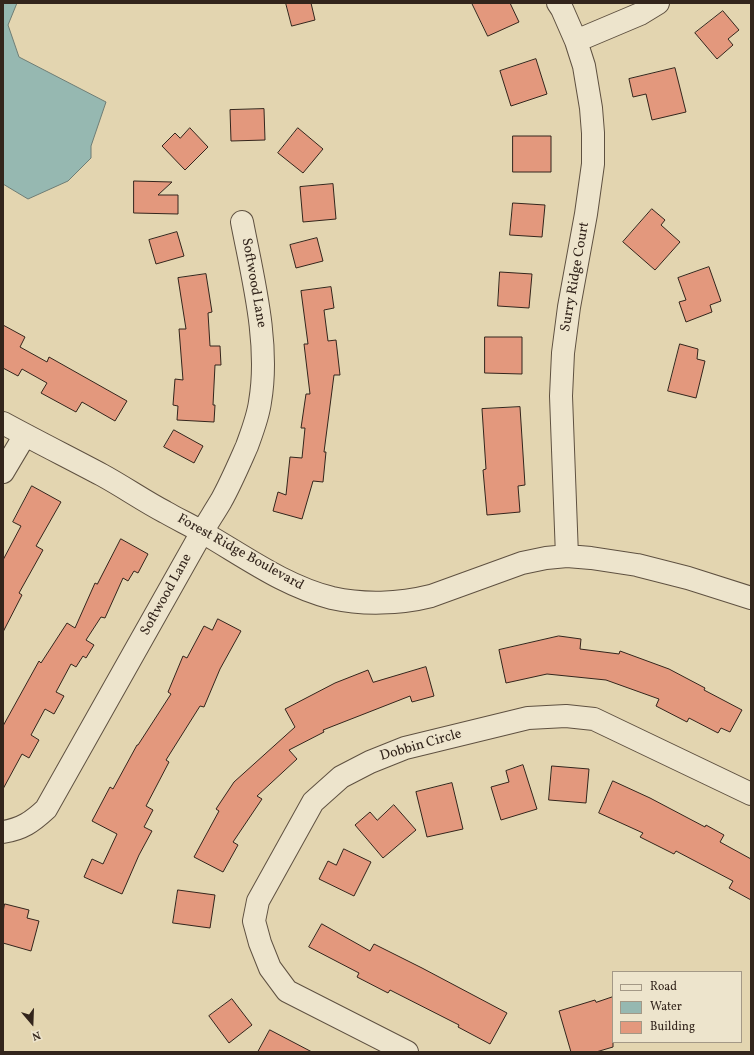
<!DOCTYPE html>
<html>
<head>
<meta charset="utf-8">
<style>
  body { margin:0 }
  #map { position:relative; width:754px; height:1055px; overflow:hidden; background:#e3d5b0; font-family:Vollkorn,serif }
  canvas { display:block }
  .frame { position:absolute; inset:0; border:4px solid #33251c; pointer-events:none }
  .legend { position:absolute; left:612px; top:971px; width:130px; height:72px; box-sizing:border-box; background:#ede4cc; border:1px solid #a39886; margin:0; padding:5px 7px; list-style:none; font-size:12px; color:#33251c }
  .legend li { display:flex; align-items:center; gap:8px; height:20px }
  .legend b { width:20px; border:1px solid #a39886 }
  .north { position:absolute; left:12px; top:1003px; width:40px; height:40px; -webkit-text-stroke:3px #ede4cc; paint-order:stroke; rotate:161deg; font-size:11px; font-weight:700; line-height:16px; text-align:center; color:#33251c }
  .north::after { content:''; display:block; margin:auto; width:14px; height:18px; background:#33251c; clip-path:polygon(50% 0,100% 100%,50% 72%,0 100%) }
</style>
</head>
<body>
<div id="map">
<canvas width="754" height="1055"></canvas>
<div class="frame"></div>
<ul class="legend">
<li><b style="height:5px;background:#ede4cc"></b>Road</li>
<li><b style="height:11px;background:#96b8b1"></b>Water</li>
<li><b style="height:11px;background:#e3987d"></b>Building</li>
</ul>
<div class="north">N</div>
</div>
<script>
const g = document.querySelector('canvas').getContext('2d');
g.lineJoin = 'round';
function fill(path, color) { g.fillStyle = color; g.fill(path, 'evenodd'); }
function trace(path, color, width, dash) { g.strokeStyle = color; g.lineWidth = width; g.lineCap = dash ? 'butt' : 'round'; g.setLineDash(dash || []); g.stroke(path); }
function write(font, color, halo, rows, align = 'center') {
  g.font = font + ' Vollkorn,serif'; g.lineWidth = 3; g.setLineDash([]); g.textBaseline = 'middle'; g.strokeStyle = halo; g.fillStyle = color; for (const [text, x, y, turn = 0] of rows) {
    g.save(); g.translate(x, y); g.rotate((+turn || 0) * Math.PI / 180); g.textAlign = isNaN(turn) ? turn : align; if (halo) g.strokeText(text, 0, 0); g.fillText(text, 0, 0); g.restore();
  }
}
const water = new Path2D(`
  M 3,3 L 17,3 L 8,25 L 19,57 L 106,102 L 91,146 L 91,158 L 68,181 L 28,199 L 3,184 Z`);
const building = new Path2D(`
  M 286,3 L 311,3 L 315,20 L 292,26 Z
  M 472,3 L 510,3 L 519,22 L 488,36 Z
  M 723,11 L 739,30 L 728,39 L 733,45 L 717,59 L 695,33 Z
  M 536,59 L 547,94 L 511,106 L 500,71 Z
  M 675,68 L 686,112 L 652,120 L 646,94 L 633,97 L 629,79 Z
  M 264,109 L 265,140 L 231,141 L 230,110 Z
  M 190,128 L 208,147 L 185,170 L 162,146 L 175,133 L 180,138 Z
  M 298,128 L 323,149 L 303,173 L 278,153 Z
  M 513,136 L 551,136 L 551,172 L 513,172 Z
  M 134,181 L 172,182 L 158,195 L 178,195 L 178,214 L 134,213 Z
  M 333,184 L 336,219 L 303,222 L 300,187 Z
  M 513,203 L 545,205 L 542,237 L 510,235 Z
  M 652,209 L 665,220 L 661,225 L 680,242 L 655,270 L 623,242 Z
  M 177,232 L 184,256 L 156,264 L 149,240 Z
  M 317,238 L 323,261 L 296,268 L 290,245 Z
  M 709,267 L 721,301 L 710,305 L 712,312 L 686,322 L 679,302 L 686,300 L 678,278 Z
  M 500,272 L 532,274 L 529,308 L 498,306 Z
  M 206,274 L 212,312 L 208,313 L 210,346 L 220,346 L 221,365 L 215,365 L 213,405 L 215,405 L 214,422 L 177,420 L 178,406 L 173,405 L 175,379 L 183,380 L 179,329 L 186,329 L 178,278 Z
  M 331,287 L 334,308 L 324,310 L 328,341 L 336,340 L 340,375 L 334,375 L 324,452 L 326,452 L 323,482 L 313,481 L 302,519 L 273,511 L 278,492 L 286,495 L 290,457 L 302,458 L 305,428 L 301,428 L 306,394 L 310,394 L 304,344 L 308,344 L 301,291 Z
  M 3,325 L 25,337 L 20,347 L 47,362 L 49,357 L 127,401 L 115,421 L 82,402 L 76,412 L 41,393 L 47,383 L 22,369 L 18,376 L 3,368 Z
  M 485,337 L 522,337 L 522,374 L 485,373 Z
  M 680,344 L 698,349 L 697,359 L 705,361 L 696,398 L 668,391 Z
  M 520,407 L 525,485 L 518,486 L 520,512 L 487,515 L 483,470 L 486,469 L 482,409 Z
  M 174,430 L 203,446 L 194,463 L 164,447 Z
  M 32,486 L 61,502 L 36,546 L 43,550 L 19,593 L 22,595 L 3,632 L 3,560 L 21,526 L 13,522 Z
  M 121,539 L 148,554 L 138,573 L 134,571 L 128,581 L 123,578 L 105,618 L 101,617 L 86,640 L 94,645 L 86,658 L 83,656 L 76,667 L 71,664 L 56,692 L 64,696 L 54,714 L 45,709 L 31,735 L 39,740 L 29,758 L 22,754 L 3,789 L 3,726 L 39,661 L 41,663 L 67,623 L 75,628 L 95,583 L 97,584 Z
  M 218,619 L 241,631 L 220,669 L 204,707 L 200,706 L 166,760 L 169,762 L 146,806 L 153,810 L 144,827 L 152,831 L 139,855 L 122,894 L 84,877 L 92,859 L 103,864 L 117,834 L 92,821 L 110,787 L 113,789 L 137,745 L 138,745 L 171,694 L 168,692 L 183,656 L 187,658 L 204,626 L 212,630 Z
  M 559,636 L 581,639 L 580,649 L 619,654 L 620,651 L 669,669 L 705,688 L 704,690 L 742,710 L 730,732 L 721,728 L 718,733 L 689,718 L 687,722 L 656,706 L 659,699 L 606,680 L 547,674 L 506,683 L 499,650 Z
  M 426,667 L 434,696 L 412,702 L 410,696 L 323,730 L 324,732 L 289,750 L 297,759 L 257,796 L 262,799 L 233,842 L 238,845 L 223,872 L 194,857 L 219,811 L 216,809 L 234,782 L 295,727 L 285,709 L 335,683 L 368,670 L 373,682 Z
  M 523,765 L 537,809 L 501,820 L 491,787 L 509,782 L 506,771 Z
  M 552,766 L 589,769 L 586,803 L 549,800 Z
  M 613,781 L 650,798 L 705,827 L 706,825 L 724,835 L 720,842 L 751,859 L 751,900 L 729,888 L 733,881 L 676,851 L 674,854 L 640,837 L 643,833 L 599,813 Z
  M 452,783 L 463,829 L 427,837 L 416,792 Z
  M 394,805 L 416,830 L 383,858 L 355,825 L 370,812 L 377,820 Z
  M 344,849 L 371,862 L 354,896 L 319,879 L 328,861 L 336,865 Z
  M 178,890 L 215,895 L 210,928 L 173,923 Z
  M 5,904 L 29,910 L 27,918 L 39,921 L 31,951 L 3,943 L 3,912 Z
  M 322,924 L 370,951 L 374,944 L 422,968 L 507,1013 L 490,1044 L 458,1027 L 459,1025 L 390,990 L 388,993 L 357,977 L 359,973 L 309,947 Z
  M 613,997 L 613,1047 L 596,1052 L 571,1052 L 559,1011 L 595,1000 L 596,1002 Z
  M 232,999 L 252,1025 L 229,1043 L 209,1016 Z
  M 270,1030 L 312,1052 L 258,1052 Z`);
const minor = new Path2D(`
  M 558,3 L 562,9 L 576,41 L 584,66 L 591,108 L 593,133 L 593,164 L 586,214 L 569,307 L 563,353 L 561,396 L 567,556
  M 576,41 L 640,14 L 658,3
  M 3,423 C 36,441 70,458 102,475 C 124,487 144,501 165,512 C 177,519 190,525 202,532 C 244,556 284,586 332,598 C 363,605 399,604 431,596 L 522,563 L 546,558 L 567,556 L 591,558 L 637,565 L 688,578 L 751,598
  M 3,472 L 25,435
  M 3,832 C 22,829 32,822 46,809 L 202,532 C 208,522 215,511 221,501 C 231,483 239,464 247,446 C 252,432 258,417 260,402 C 270,344 253,279 242,222
  M 407,1052 L 287,991 L 270,968 L 260,943 L 254,921 L 258,901 L 313,802 L 341,777 L 370,762 L 405,748 L 528,718 L 566,716 L 594,719 L 751,794`);
const streetNames = [
  ["Surry Ridge Court",576,277,-80],
  ["Softwood Lane",253,283,80],
  ["Forest Ridge Boulevard",240,553,29],
  ["Softwood Lane",167,595,-61],
  ["Dobbin Circle",421,746,-16]
];
fill(water, '#96b8b1');
trace(water, '#6e7d75', 1);
fill(building, '#e3987d');
trace(building, '#33251c', 1);
trace(minor, '#5f5141', 24);
trace(minor, '#ede4cc', 22);
write('14px', '#33251c', '#ede4cc', streetNames);
</script>
</body>
</html>
